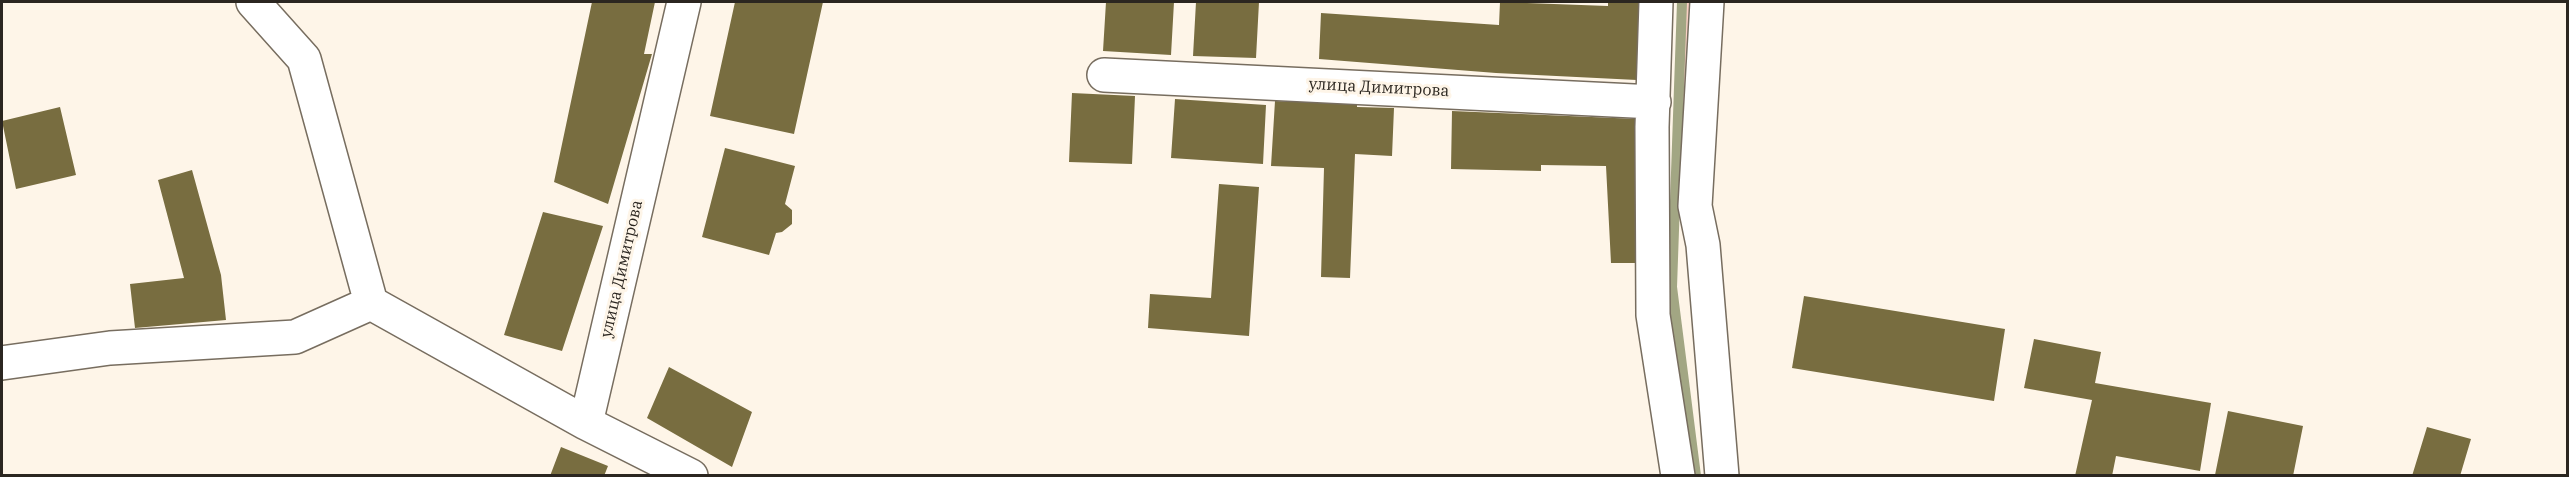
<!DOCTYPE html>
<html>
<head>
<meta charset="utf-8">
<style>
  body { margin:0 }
  #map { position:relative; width:2569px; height:477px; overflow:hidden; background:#fef5e8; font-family:"IBM Plex Serif",serif }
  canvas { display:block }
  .frame { position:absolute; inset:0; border:3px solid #2b2620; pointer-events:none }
</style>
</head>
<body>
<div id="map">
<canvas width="2569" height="477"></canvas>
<div class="frame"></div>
</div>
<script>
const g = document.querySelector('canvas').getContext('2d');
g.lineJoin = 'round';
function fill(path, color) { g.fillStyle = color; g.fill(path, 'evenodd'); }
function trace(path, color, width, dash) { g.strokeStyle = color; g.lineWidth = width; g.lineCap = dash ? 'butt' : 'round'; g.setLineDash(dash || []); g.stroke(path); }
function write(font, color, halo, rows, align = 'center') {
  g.font = font + ' "IBM Plex Serif",serif'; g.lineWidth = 6; g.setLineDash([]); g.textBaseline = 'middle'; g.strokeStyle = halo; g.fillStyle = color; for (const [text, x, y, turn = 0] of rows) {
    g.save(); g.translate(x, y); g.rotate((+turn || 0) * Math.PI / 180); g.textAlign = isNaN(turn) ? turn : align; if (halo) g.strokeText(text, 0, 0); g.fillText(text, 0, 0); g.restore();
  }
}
const green = new Path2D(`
  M 1685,2 L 1702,2 L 1690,191 L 1678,189 Z`);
const stream = new Path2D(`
  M 1682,2 L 1672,287 L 1696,476`);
const building = new Path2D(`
  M 592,2 L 655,2 L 644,54 L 652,54 L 608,204 L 554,182 Z
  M 735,2 L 823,2 L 794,134 L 710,116 Z
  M 1106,2 L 1174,2 L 1171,55 L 1103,51 Z
  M 1196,2 L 1259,2 L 1256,58 L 1193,56 Z
  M 1500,2 L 1608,6 L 1608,2 L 1641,2 L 1637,80 L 1496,73 L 1319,59 L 1321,13 L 1499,25 Z
  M 1072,93 L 1135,96 L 1132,164 L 1069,162 Z
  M 1175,99 L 1266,105 L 1263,164 L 1171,158 Z
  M 1275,101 L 1357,104 L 1357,107 L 1394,108 L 1392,156 L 1355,154 L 1350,278 L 1321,277 L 1324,168 L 1271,166 Z
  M 60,107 L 76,175 L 16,189 L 2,121 Z
  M 1452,111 L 1638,119 L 1643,263 L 1611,263 L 1606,166 L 1541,165 L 1541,171 L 1451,169 Z
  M 725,148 L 795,166 L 785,204 L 792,210 L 792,224 L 782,232 L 776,233 L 769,255 L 702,237 Z
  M 192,170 L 221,275 L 226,320 L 135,328 L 130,284 L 184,278 L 158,180 Z
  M 1219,184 L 1259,187 L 1249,336 L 1148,328 L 1150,294 L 1211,298 Z
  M 543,212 L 603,226 L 562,351 L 504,335 Z
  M 1804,296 L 2005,329 L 1994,401 L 1792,368 Z
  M 2034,339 L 2101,352 L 2095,383 L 2211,403 L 2200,471 L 2116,456 L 2112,476 L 2075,476 L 2092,400 L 2024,388 Z
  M 669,367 L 752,412 L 732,467 L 647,418 Z
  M 2228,411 L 2303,426 L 2293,476 L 2215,475 Z
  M 2427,427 L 2471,439 L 2460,476 L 2412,476 Z
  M 561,447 L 608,466 L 604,476 L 550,476 Z`);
const minor = new Path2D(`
  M 253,2 L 304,59 L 371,303 L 586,423
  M 684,2 L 586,423 L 691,476
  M 1656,2 L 1652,127 L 1653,315 L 1678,476
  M 1707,2 L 1695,206 L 1703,245 L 1722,476
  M 1104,75 L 1654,102
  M 2,363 L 110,348 L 295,337 L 371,303`);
const streetNames = [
  ["улица Димитрова",1379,88,3],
  ["улица Димитрова",622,269,-77]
];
fill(green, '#f9d0c4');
trace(stream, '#a2a683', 10);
fill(building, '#786d40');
trace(minor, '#776d5f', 36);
trace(minor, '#fff', 33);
write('16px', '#2b2620', '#fef5e8', streetNames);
</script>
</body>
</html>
